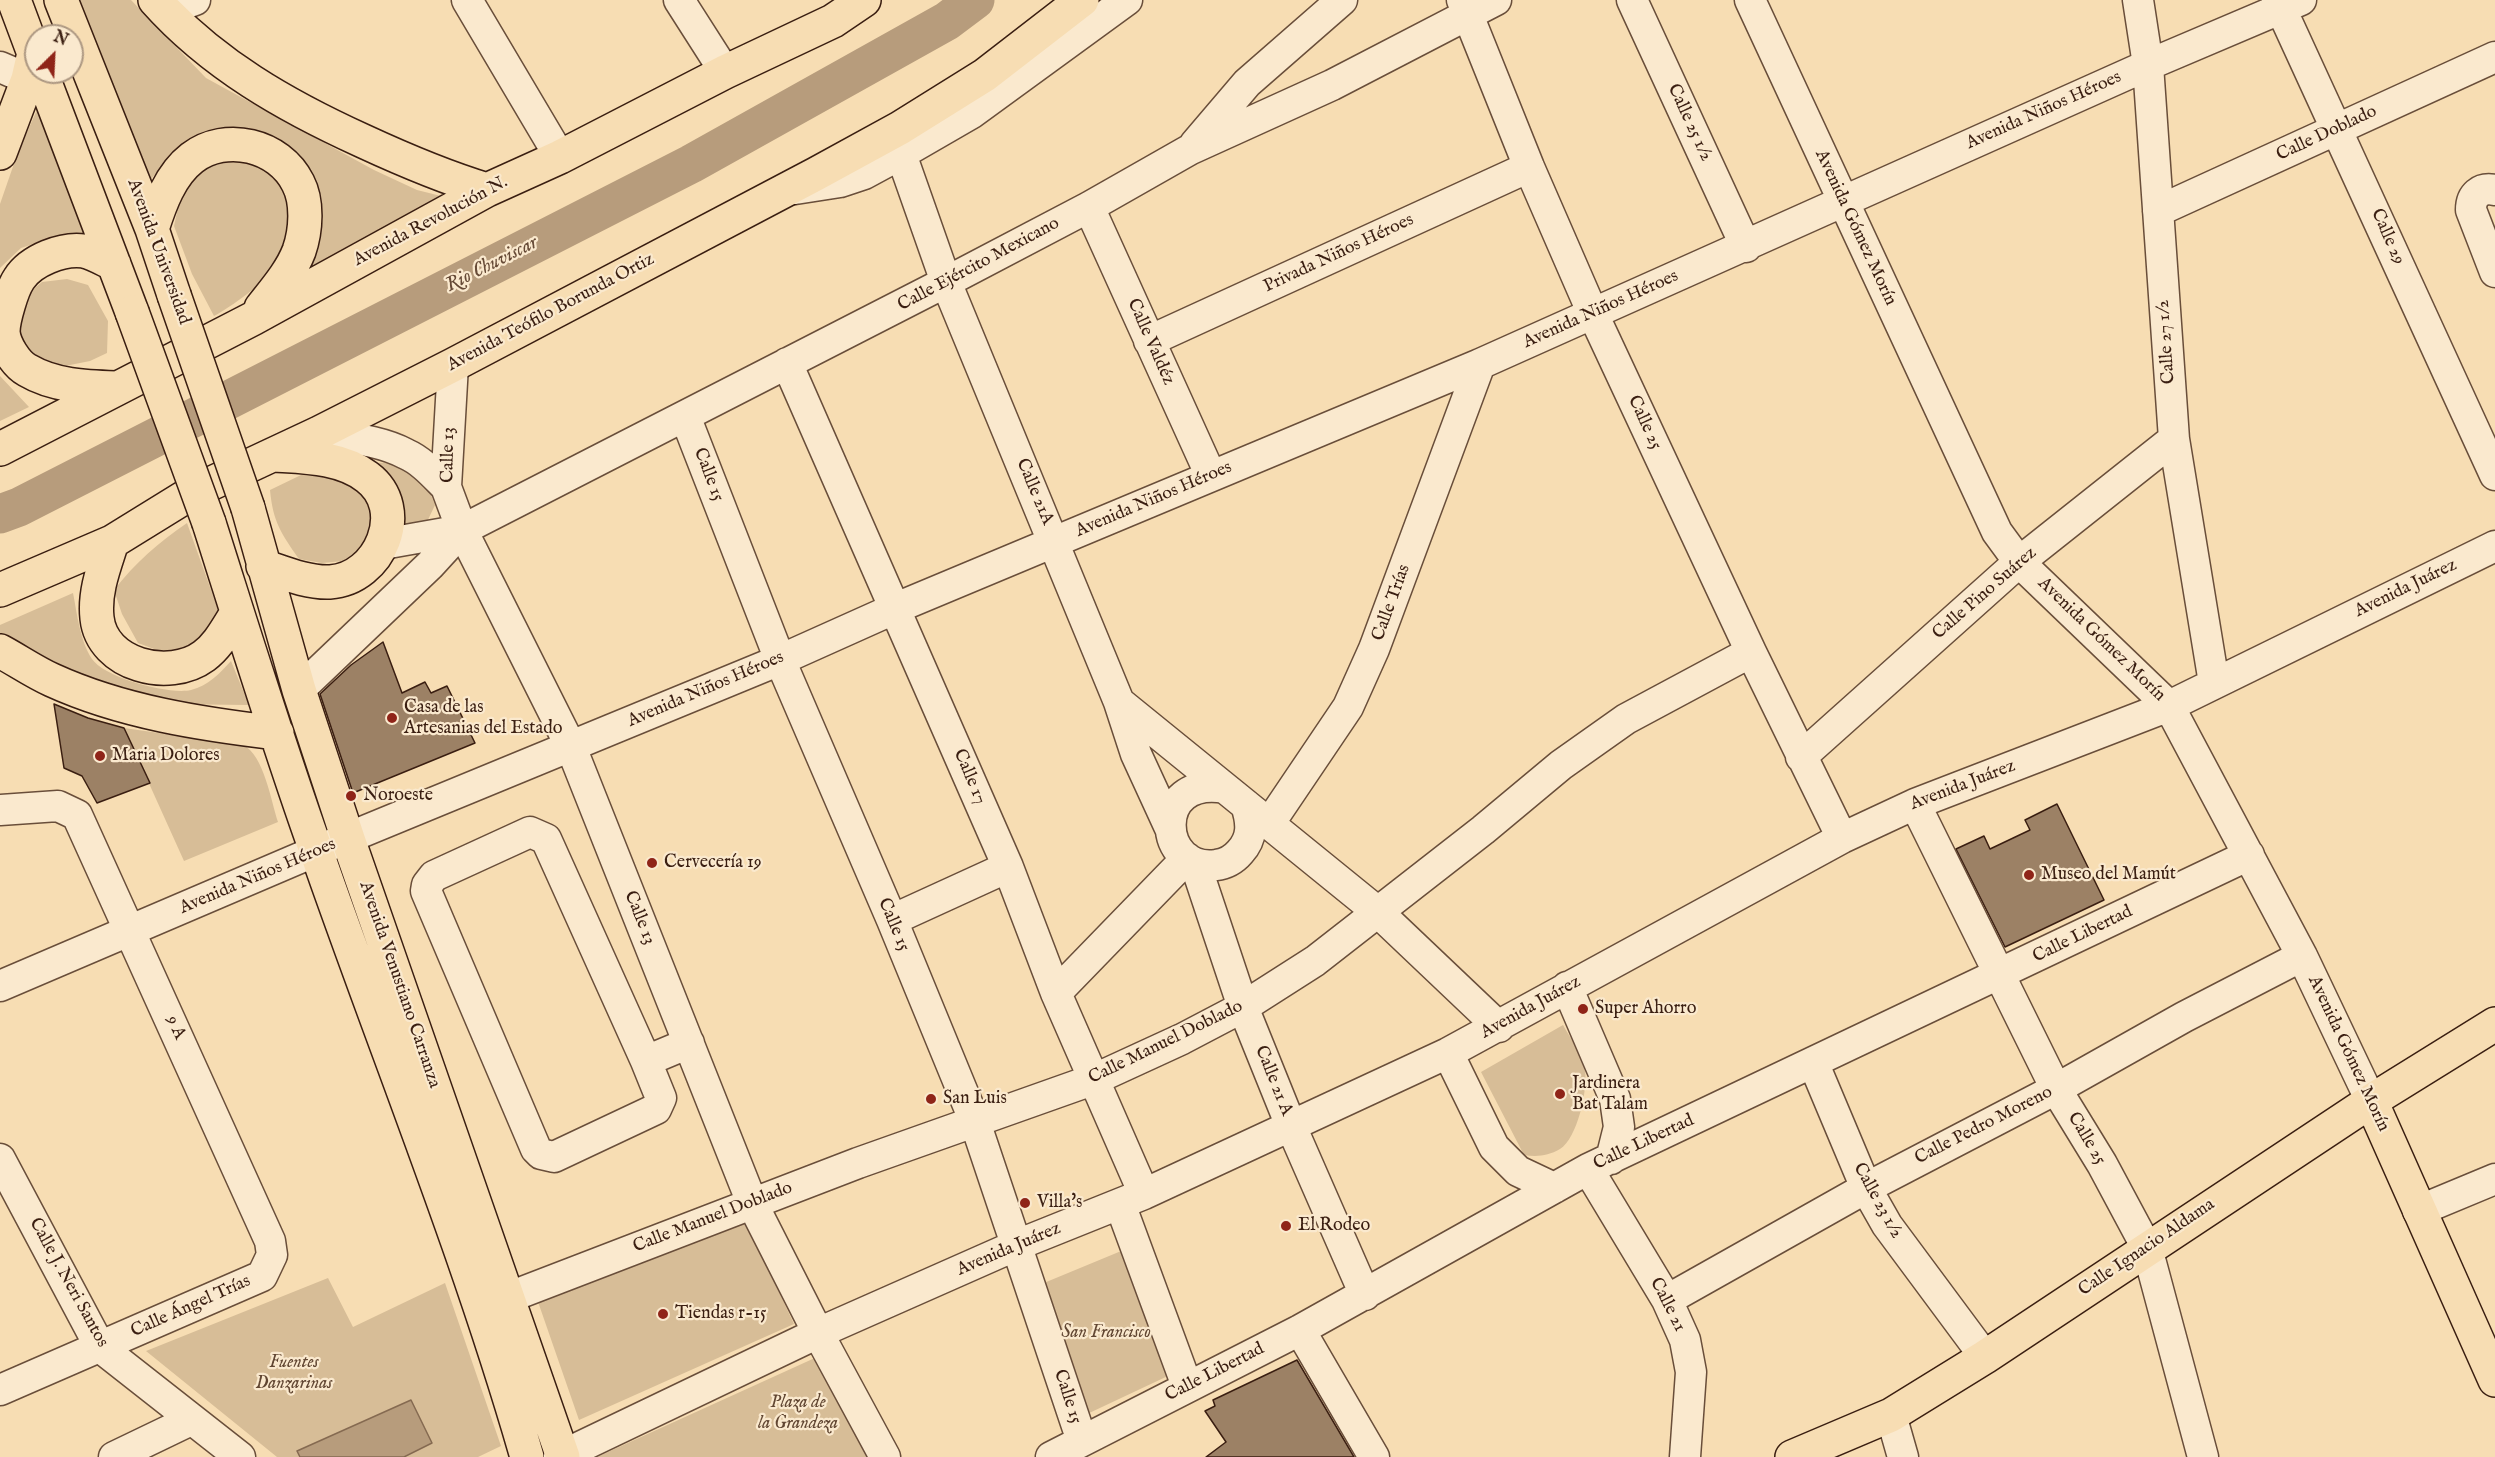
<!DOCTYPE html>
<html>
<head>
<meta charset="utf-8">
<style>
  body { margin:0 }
  #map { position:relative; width:2495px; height:1457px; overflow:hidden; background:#f7ddb3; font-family:"IM FELL English",serif }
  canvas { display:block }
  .north { position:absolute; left:24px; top:24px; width:60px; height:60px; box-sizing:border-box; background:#fae9ce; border:2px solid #ad9882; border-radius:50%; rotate:24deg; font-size:16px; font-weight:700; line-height:24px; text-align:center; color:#3a1e11 }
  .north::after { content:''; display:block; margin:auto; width:21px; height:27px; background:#8f2418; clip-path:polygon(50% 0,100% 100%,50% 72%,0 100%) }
</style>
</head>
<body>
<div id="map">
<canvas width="2495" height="1457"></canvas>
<div class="north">N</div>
</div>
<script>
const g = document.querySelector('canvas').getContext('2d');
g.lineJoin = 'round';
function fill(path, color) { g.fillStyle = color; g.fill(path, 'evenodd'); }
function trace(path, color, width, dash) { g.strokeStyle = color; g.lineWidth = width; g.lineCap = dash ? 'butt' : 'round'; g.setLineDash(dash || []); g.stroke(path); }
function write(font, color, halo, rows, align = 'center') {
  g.font = font + ' "IM FELL English",serif'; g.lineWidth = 4.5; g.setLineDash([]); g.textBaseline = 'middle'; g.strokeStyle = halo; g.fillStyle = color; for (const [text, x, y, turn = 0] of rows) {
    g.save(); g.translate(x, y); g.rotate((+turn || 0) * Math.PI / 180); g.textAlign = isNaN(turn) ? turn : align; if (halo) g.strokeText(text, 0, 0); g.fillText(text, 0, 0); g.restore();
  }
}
const green = new Path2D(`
  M 77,0 L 131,0 L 206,78 L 374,170 L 417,190 L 445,197 L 309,275 L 323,219 L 312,187 L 248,135 L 202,133 L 168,159 L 146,185 Z
  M 40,103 L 87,238 L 55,237 L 21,248 L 0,268 L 0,204 L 17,155 Z
  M 249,155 C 264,166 291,186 295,206 C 297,222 286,255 276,268 C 264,283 231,307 214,316 L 192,274 L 174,226 L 183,185 L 209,160 Z
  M 67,279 L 88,285 L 108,321 L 107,353 L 90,361 L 55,368 L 22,353 L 17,314 L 24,297 L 42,282 Z
  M 0,376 L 29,407 L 0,421 Z
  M 401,462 L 425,480 L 435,505 L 425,526 L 404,532 L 404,522 L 374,463 Z
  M 323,469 L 374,499 L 379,522 L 354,560 L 322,563 L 299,559 C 281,533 273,522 270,490 L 301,475 Z
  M 187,523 L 220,615 L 193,649 L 165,653 L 138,643 L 122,614 L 114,590 C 135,563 159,542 187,523 Z
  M 73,593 C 77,613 80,641 92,659 C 105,678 169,695 191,690 C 208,686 220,673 231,661 L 249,705 L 160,704 L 85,684 L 0,637 L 0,625 Z
  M 124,728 L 243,745 C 264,755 271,801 278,822 L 184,861 Z
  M 1563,1025 C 1571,1039 1583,1056 1585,1071 C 1588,1090 1577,1139 1560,1149 C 1548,1156 1537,1157 1524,1155 L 1481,1072 Z
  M 744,1217 L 794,1324 L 579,1420 L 536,1296 Z
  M 1126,1249 L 1170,1375 L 1085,1415 L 1039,1285 Z
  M 328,1278 L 353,1327 L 445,1283 L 501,1446 L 478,1457 L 277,1457 L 146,1351 Z
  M 817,1357 L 874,1457 L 597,1457 Z`);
const water = new Path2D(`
  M 411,1400 L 432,1443 L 404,1457 L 300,1457 L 297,1451 Z`);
const river = new Path2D(`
  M 0,514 L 19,507 L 691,164 L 947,21 L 975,0`);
const building = new Path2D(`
  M 383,642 L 402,693 L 425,682 L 431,693 L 447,686 L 475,743 L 353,793 L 320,694 L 351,665 Z
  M 54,704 L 88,718 L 124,728 L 150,783 L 97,803 L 82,776 L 64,768 Z
  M 2057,804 L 2104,900 L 2005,947 L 1956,849 L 1984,836 L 1990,849 L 2030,830 L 2025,820 Z
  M 1297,1360 L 1354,1457 L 1206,1457 L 1226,1442 L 1205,1411 L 1215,1406 L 1213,1400 Z`);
const minor = new Path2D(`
  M 467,0 L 560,157
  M 679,0 L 725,72
  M 1462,0 L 1529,167 L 1593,314 L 1751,652 L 1842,838
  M 1632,0 L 1746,247
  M 1750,0 L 1997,532 L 2019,562 L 2169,706 L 2302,956 L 2371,1101
  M 2138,0 L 2148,65 L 2174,439 L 2214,683
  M 2277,0 L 2495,475
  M 165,11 L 195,0
  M 0,67 L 28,79 L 47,93
  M 1195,144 L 1247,83 L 1342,0
  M 901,154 L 946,282 L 1119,702 L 1136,754 L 1170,828
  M 795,189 L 840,182 L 864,174 L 901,154 L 972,113 L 1127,0
  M 2495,190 C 2480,187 2471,195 2471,210 L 2495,272
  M 1089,207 L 1211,476
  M 2158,211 L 2495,57
  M 1149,341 L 1529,167
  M 787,363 L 1008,867 L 1056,993 L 1144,1194
  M 453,365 L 446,487 L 462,530 L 571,747 L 752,1203 L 818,1333 L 885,1457
  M 685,416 L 780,660 L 892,920 L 975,1122 L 1082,1441
  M 319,433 C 348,438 380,440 406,454 C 422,461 434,475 446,487
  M 383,544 L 462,530 L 946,282 L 1089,207 L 1191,149 L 1332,85 L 1496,0
  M 299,690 L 430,565 L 462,530
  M 1119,702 L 1225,788
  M 1801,757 L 2019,562 L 2174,439
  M 1915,804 L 2056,1089 L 2102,1164 L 2147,1248 L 2203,1457
  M 1246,805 C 1252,823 1253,838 1240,852 C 1234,859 1226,864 1216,865 C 1158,873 1150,775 1225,788 L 1379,913 L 1499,1027
  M 0,810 L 58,806 L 77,815 L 270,1241 L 272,1255 L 262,1276 L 0,1390
  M 1269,824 L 1348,707 L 1374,649 L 1480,364
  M 1195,863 L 1243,1007 L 1291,1126 L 1365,1295
  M 892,920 L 1008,867
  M 0,986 L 316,851 L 780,660 L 896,608 L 1480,364 L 2148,65 L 2301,0
  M 1567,987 L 1615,1099 L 1619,1127 L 1611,1159
  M 1056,993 L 1187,858
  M 1448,1053 L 1494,1147 L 1518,1171 L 1554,1188
  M 646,1061 L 661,1098 L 656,1109 L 554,1157 L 541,1154 L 536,1149 L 426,891 L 427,885 L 434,876 L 530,832 L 546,839 L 646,1061 L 689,1043
  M 1813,1062 L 1866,1188 L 1887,1225 L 1985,1357
  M 0,1159 L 100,1347 L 240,1457
  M 1588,1169 L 1667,1300 L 1685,1340 L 1691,1372 L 1685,1457
  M 1120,1204 L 1187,1386
  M 2418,1211 L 2495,1179
  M 507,1298 L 858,1163 L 1095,1079 L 1182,1039 L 1243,1007 L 1315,961 L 1483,830 L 1561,765 L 1626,719 L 1751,652
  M 1667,1300 L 1866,1188 L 2056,1089 L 2184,1017 L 2302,956
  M 1300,1330 L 1374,1457
  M 1891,1415 L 1903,1457
  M 114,1457 L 191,1420
  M 559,1457 L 818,1333 L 1017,1245 L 1144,1194 L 1448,1053 L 1842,838 L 1915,804 L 2169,706 L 2495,546
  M 1051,1457 L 1300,1330 L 1588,1169 L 2249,855`);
const major = new Path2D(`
  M 14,0 L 36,59
  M 61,0 L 152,229 L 174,295
  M 155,0 C 212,64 286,106 363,141 C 404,160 444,177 487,190
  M 41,72 L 132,312
  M 0,153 L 28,79 L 34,53
  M 152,229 C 160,204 170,175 192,158 C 226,132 279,145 298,183 C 308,202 306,231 299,251 C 291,272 275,290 261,308
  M 114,264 C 105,260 94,253 84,251 C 63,248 31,260 19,279 C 12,289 3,320 3,332 C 4,345 16,364 27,370 C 54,386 86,387 116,388
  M 0,449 L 254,318 L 487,190 L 560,157 L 725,72 L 833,21 L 864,0
  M 248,508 L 299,690 L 348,839 L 563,1457
  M 209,523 C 244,633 278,744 317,853 C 387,1054 468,1252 527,1457
  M 112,542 C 104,567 94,592 97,618 C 102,665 169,682 204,656 C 219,645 227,628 237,613
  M 263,566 C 284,573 308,583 330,582 C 380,579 410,509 367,477 C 341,457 305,457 274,455
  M 0,590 L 112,542 L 193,492 L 319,433 L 453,365 L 816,174 L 900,128 L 985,75 L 1082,0
  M 0,651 C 17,660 34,672 52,680 C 122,712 201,724 277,733
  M 2371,1101 L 2495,1380
  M 1792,1457 L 1891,1415 L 1985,1357 L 2371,1101 L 2495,1024`);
const majorBridge = new Path2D(`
  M 174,295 L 248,508
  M 132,312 L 209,523`);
const markers = [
  [392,718,6,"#8f2418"],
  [100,756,6,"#8f2418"],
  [351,796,6,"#8f2418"],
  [652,863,6,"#8f2418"],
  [2029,875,6,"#8f2418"],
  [1583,1009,6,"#8f2418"],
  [1560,1094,6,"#8f2418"],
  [931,1099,6,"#8f2418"],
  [1025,1203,6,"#8f2418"],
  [1286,1226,6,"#8f2418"],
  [663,1314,6,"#8f2418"]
];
const streetNames = [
  ["Avenida Niños Héroes",2044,111,-24],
  ["Calle 25 1/2",1689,123,65],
  ["Calle Doblado",2327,134,-25],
  ["Avenida Revolución N.",431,222,-28],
  ["Avenida Gómez Morín",1855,228,65],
  ["Calle 29",2387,237,66],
  ["Avenida Universidad",158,252,70],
  ["Privada Niños Héroes",1339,254,-25],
  ["Calle Ejército Mexicano",979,265,-28],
  ["Avenida Niños Héroes",1601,310,-24],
  ["Avenida Teófilo Borunda Ortiz",551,313,-28],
  ["Calle Valdéz",1150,342,66],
  ["Calle 27 1/2",2167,342,-94],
  ["Calle 25",1644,423,65],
  ["Calle 13",449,455,-89],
  ["Calle 15",708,475,69],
  ["Calle 21A",1034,492,67],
  ["Avenida Niños Héroes",1154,500,-23],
  ["Avenida Juárez",2406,589,-26],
  ["Calle Pino Suárez",1985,594,-41],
  ["Calle Trías",1392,603,-70],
  ["Avenida Gómez Morín",2101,640,44],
  ["Avenida Niños Héroes",706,690,-23],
  ["Calle 17",969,777,67],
  ["Avenida Juárez",1963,786,-21],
  ["Avenida Niños Héroes",258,877,-23],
  ["Calle 13",639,918,68],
  ["Calle 15",893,925,67],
  ["Calle Libertad",2083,935,-26],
  ["Avenida Venustiano Carranza",399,985,71],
  ["Avenida Juárez",1531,1008,-29],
  ["9 A",175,1028,66],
  ["Calle Manuel Doblado",1166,1043,-26],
  ["Avenida Gómez Morín",2348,1054,65],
  ["Calle 21 A",1273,1081,68],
  ["Calle Pedro Moreno",1984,1126,-27],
  ["Calle 25",2086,1139,59],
  ["Calle Libertad",1644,1143,-25],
  ["Calle 23 1/2",1877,1201,61],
  ["Calle Manuel Doblado",713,1218,-21],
  ["Calle Ignacio Aldama",2147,1248,-34],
  ["Avenida Juárez",1009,1250,-23],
  ["Calle J. Neri Santos",68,1283,61],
  ["Calle 21",1667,1305,63],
  ["Calle Ángel Trías",191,1307,-24],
  ["Calle Libertad",1215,1373,-27],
  ["Calle 15",1067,1397,72]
];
const poiNames = [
  ["Casa de las",404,708],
  ["Artesanias del Estado",404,729],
  ["Maria Dolores",112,756],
  ["Noroeste",363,796],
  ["Cervecería 19",664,863],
  ["Museo del Mamút",2041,875],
  ["Super Ahorro",1595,1009],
  ["Jardinera",1572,1084],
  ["Bat Talam",1572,1105],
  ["San Luis",943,1099],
  ["Villa's",1037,1203],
  ["El Rodeo",1298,1226],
  ["Tiendas r-15",675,1314]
];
const parkNames = [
  ["San Francisco",1106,1333],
  ["Fuentes",294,1363],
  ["Danzarinas",294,1384],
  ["Plaza de",798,1403],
  ["la Grandeza",798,1424]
];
const waterNames = [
  ["Rio Chuviscar",492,265,-27]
];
fill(green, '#d7bd97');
fill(water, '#b79c7c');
trace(water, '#856a51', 1.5);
trace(river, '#b79c7c', 39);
fill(building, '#9c8165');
trace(building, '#3a1e11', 1.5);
trace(minor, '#694e3a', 33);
trace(major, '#3a1e11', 36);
trace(minor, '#fae9ce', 30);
trace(major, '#f7ddb3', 33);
trace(majorBridge, '#3a1e11', 36, []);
trace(majorBridge, '#f7ddb3', 33);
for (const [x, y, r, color] of markers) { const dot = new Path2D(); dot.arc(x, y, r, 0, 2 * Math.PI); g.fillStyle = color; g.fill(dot); trace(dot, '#fae9ce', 2); }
write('18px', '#3a1e11', '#fae9ce', streetNames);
write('18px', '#3a1e11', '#fae9ce', poiNames, 'left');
write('italic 18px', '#614632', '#fae9ce', parkNames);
write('italic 20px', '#664a36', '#fae9ce', waterNames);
</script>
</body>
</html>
